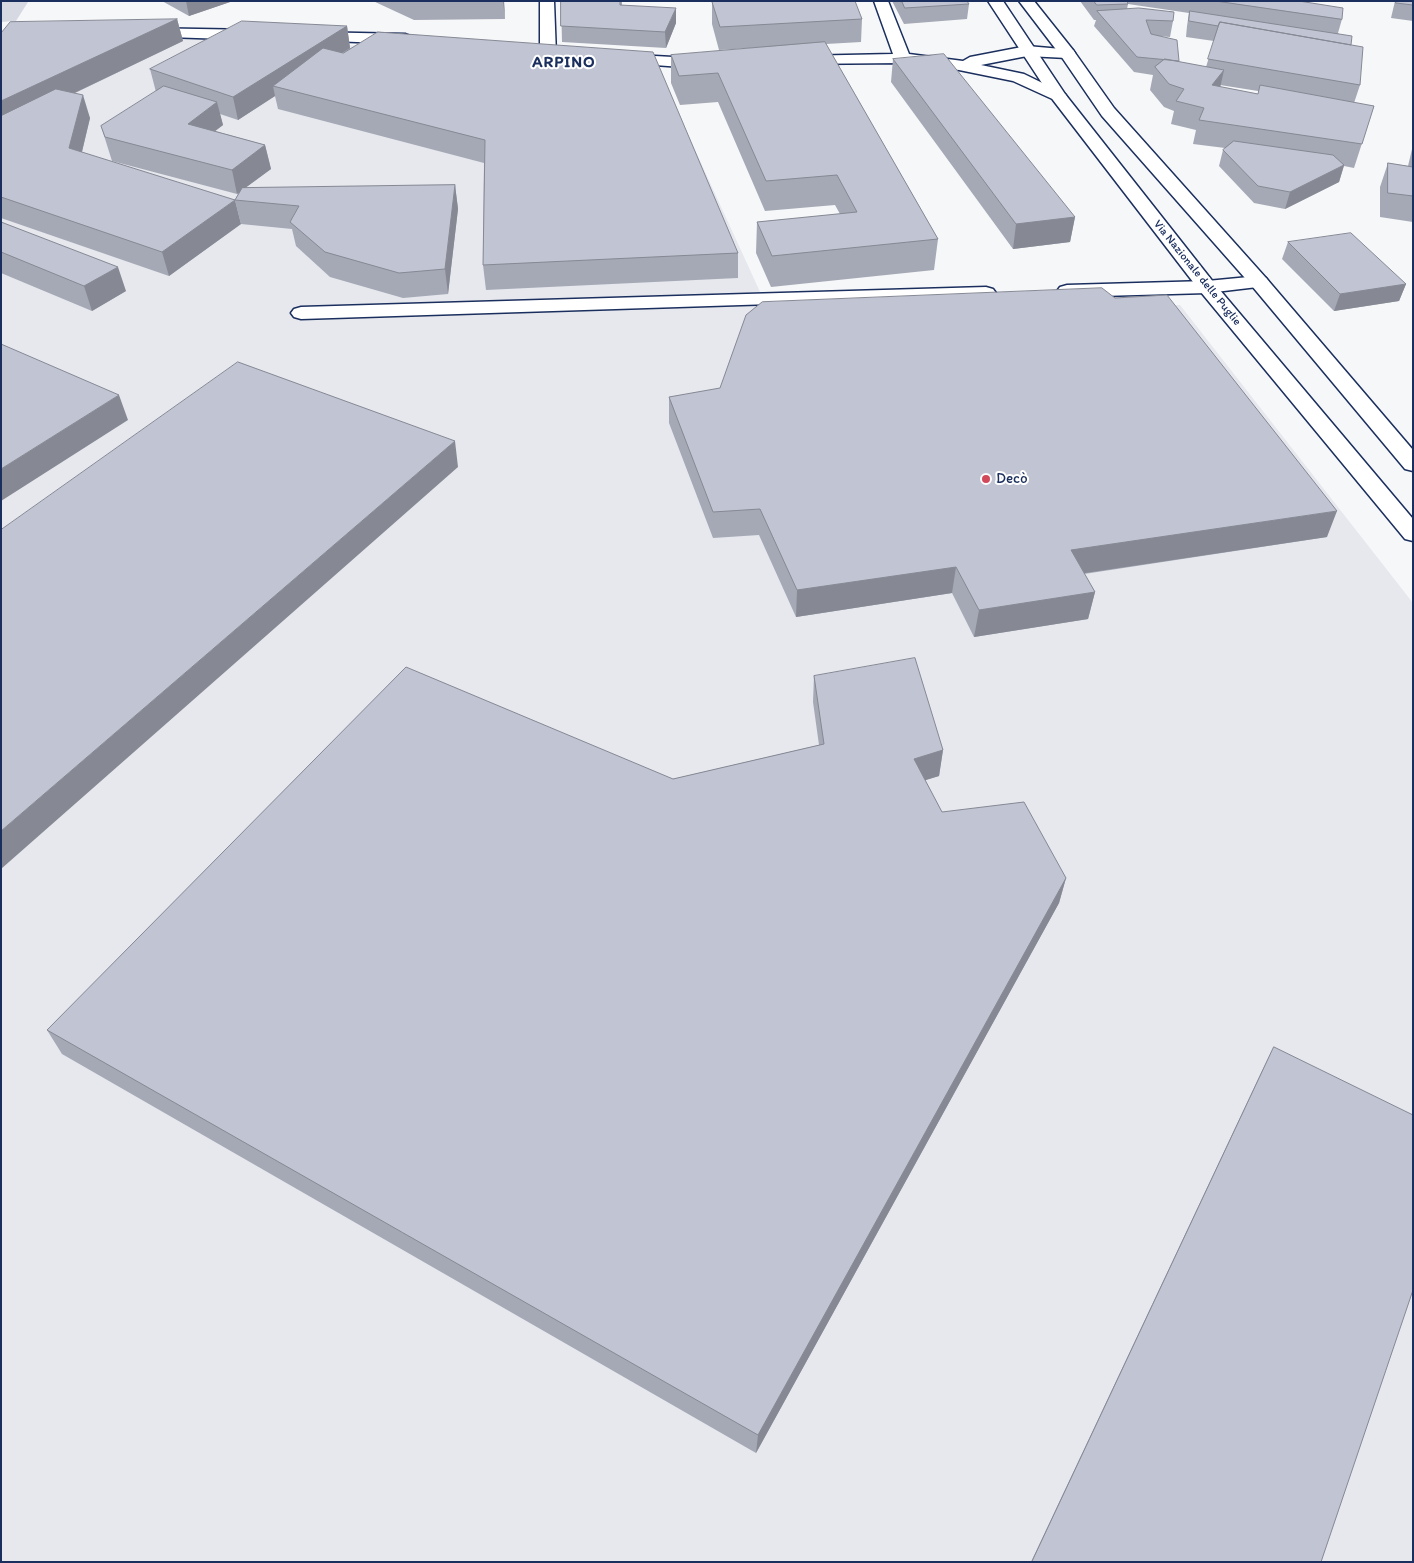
<!DOCTYPE html>
<html>
<head>
<meta charset="utf-8">
<style>
  body { margin:0 }
  #map { position:relative; width:1414px; height:1563px; overflow:hidden; background:#f6f7f9; font-family:Itim,sans-serif }
  canvas { display:block }
  .frame { position:absolute; inset:0; border:2px solid #1b2f5e; pointer-events:none }
</style>
</head>
<body>
<div id="map">
<canvas width="1414" height="1563"></canvas>
<div class="frame"></div>
</div>
<script>
const g = document.querySelector('canvas').getContext('2d');
g.lineJoin = 'round';
function fill(path, color) { g.fillStyle = color; g.fill(path, 'evenodd'); }
function trace(path, color, width, dash) { g.strokeStyle = color; g.lineWidth = width; g.lineCap = dash ? 'butt' : 'round'; g.setLineDash(dash || []); g.stroke(path); }
function write(font, color, halo, rows, align = 'center') {
  g.font = font + ' Itim,sans-serif'; g.lineWidth = 4; g.setLineDash([]); g.textBaseline = 'middle'; g.strokeStyle = halo; g.fillStyle = color; for (const [text, x, y, turn = 0] of rows) {
    g.save(); g.translate(x, y); g.rotate((+turn || 0) * Math.PI / 180); g.textAlign = isNaN(turn) ? turn : align; if (halo) g.strokeText(text, 0, 0); g.fillText(text, 0, 0); g.restore();
  }
}
const built = new Path2D(`
  M 191,38 L 366,46 L 658,69 L 772,318 L 1180,305 L 1413,603 L 1413,1562 L 1,1562 L 1,40 Z`);
const green = new Path2D(`
  M 1,1 L 28,1 L 28,2 L 16,21 L 1,22 Z`);
const minor = new Path2D(`
  M 540,1 L 554,1 L 556,55 L 554,58 L 542,58 L 540,55 Z
  M 874,1 L 888,1 L 909,54 L 963,61 L 970,57 L 1027,46 L 1073,50 L 1075,53 L 1073,56 L 1067,58 L 1027,56 L 981,65 L 1024,74 L 1065,94 L 1067,97 L 1065,100 L 1059,102 L 1013,81 L 959,70 L 903,63 L 793,64 L 791,61 L 793,58 L 799,56 L 893,54 Z
  M 143,28 L 255,30 L 260,32 L 263,35 L 260,38 L 255,40 L 138,36 L 135,33 L 138,30 Z
  M 313,32 L 405,34 L 410,36 L 413,39 L 410,42 L 405,44 L 308,40 L 305,37 L 308,34 Z
  M 619,54 L 709,59 L 715,61 L 717,64 L 715,67 L 709,69 L 613,62 L 611,59 L 613,56 Z
  M 1259,276 L 1266,278 L 1269,282 L 1266,286 L 1207,293 L 1067,297 L 1060,295 L 1057,291 L 1060,287 L 1067,285 L 1207,281 Z
  M 986,287 L 993,289 L 996,293 L 993,297 L 301,319 L 294,317 L 291,313 L 294,309 L 301,307 Z`);
const major = new Path2D(`
  M 988,1 L 1003,1 L 1065,94 L 1214,283 L 1413,519 L 1413,541 L 1405,539 L 1200,291 L 1053,100 Z
  M 1019,1 L 1034,1 L 1073,50 L 1114,108 L 1266,278 L 1413,450 L 1413,471 L 1405,469 L 1252,286 L 1102,116 L 1061,56 Z`);
const wall = new Path2D(`
  M 162,1 L 233,1 L 189,16 Z
  M 373,1 L 504,1 L 505,19 L 414,20 Z
  M 561,1 L 622,1 L 622,5 L 676,23 L 666,48 L 562,42 Z
  M 892,1 L 967,1 L 969,4 L 967,19 L 904,24 Z
  M 1080,1 L 1308,1 L 1308,3 L 1342,19 L 1338,33 L 1351,45 L 1360,85 L 1354,103 L 1374,106 L 1354,168 L 1344,166 L 1339,182 L 1285,209 L 1254,203 L 1219,166 L 1223,150 L 1225,148 L 1193,144 L 1196,130 L 1171,124 L 1174,111 L 1164,107 L 1150,90 L 1153,75 L 1134,72 L 1094,26 L 1096,20 L 1094,20 ZM 1128,4 L 1189,13 L 1187,26 L 1186,37 L 1214,41 L 1206,67 L 1179,62 L 1159,36 L 1170,37 L 1173,21 L 1127,9 ZM 1220,85 L 1258,91 L 1258,94 L 1220,87 Z
  M 1395,1 L 1413,1 L 1413,21 L 1391,18 Z
  M 712,2 L 862,19 L 861,42 L 826,44 L 938,239 L 934,270 L 771,287 L 756,253 L 757,222 L 840,214 L 835,205 L 765,211 L 718,102 L 680,105 L 671,83 L 671,55 L 766,47 L 719,50 L 712,24 Z
  M 177,19 L 183,41 L 75,93 L 90,118 L 82,152 L 241,224 L 169,276 L 1,218 L 1,33 Z
  M 347,26 L 350,48 L 738,253 L 738,278 L 486,290 L 483,265 L 484,163 L 278,109 L 275,96 L 238,120 L 220,114 L 223,125 L 215,131 L 265,145 L 271,169 L 245,188 L 455,185 L 458,209 L 448,294 L 403,298 L 330,277 L 296,246 L 292,229 L 241,224 L 235,200 L 239,192 L 237,194 L 112,161 L 101,126 L 156,92 L 150,69 Z
  M 893,59 L 1075,217 L 1070,242 L 1013,249 L 891,82 Z
  M 1413,145 L 1413,222 L 1380,217 L 1380,187 L 1388,163 L 1408,166 Z
  M 1,222 L 126,291 L 92,311 L 1,273 Z
  M 1288,242 L 1406,284 L 1399,301 L 1334,311 L 1282,259 Z
  M 669,397 L 1327,537 L 1084,574 L 1095,592 L 1088,619 L 974,637 L 952,593 L 796,617 L 759,535 L 713,538 L 669,423 Z
  M 814,676 L 943,750 L 939,776 L 925,780 L 942,812 L 1066,878 L 1059,903 L 756,1453 L 62,1054 L 47,1030 L 673,779 L 819,745 L 813,702 Z
  M 1274,1047 L 1321,1562 L 1031,1562 L 1262,1071 Z`);
const shadedWall = new Path2D(`
  M 186,1 L 233,1 L 189,16 Z
  M 503,1 L 504,1 L 505,19 Z
  M 676,8 L 676,23 L 666,48 L 665,32 Z
  M 177,19 L 183,41 L 1,128 L 1,101 Z
  M 347,26 L 350,48 L 286,89 L 273,86 L 275,96 L 238,120 L 233,97 Z
  M 1224,70 L 1219,93 L 1212,85 Z
  M 83,95 L 90,118 L 77,172 L 69,148 Z
  M 217,102 L 223,125 L 194,147 L 188,124 Z
  M 265,145 L 271,169 L 237,194 L 232,170 Z
  M 1344,165 L 1339,182 L 1285,209 L 1290,192 Z
  M 455,185 L 458,209 L 448,294 L 445,269 Z
  M 235,200 L 241,224 L 169,276 L 162,252 Z
  M 1075,217 L 1070,242 L 1013,249 L 1016,224 Z
  M 118,267 L 126,291 L 92,311 L 84,286 Z
  M 1406,284 L 1399,301 L 1334,311 L 1340,294 Z
  M 119,395 L 128,420 L 1,501 L 1,469 Z
  M 455,441 L 458,467 L 1,869 L 1,831 Z
  M 1337,511 L 1327,537 L 1065,576 L 1071,550 Z
  M 956,567 L 952,593 L 796,617 L 797,590 Z
  M 1095,592 L 1088,619 L 974,637 L 979,610 Z
  M 943,750 L 939,776 L 910,785 L 914,759 Z
  M 1066,878 L 1059,903 L 756,1453 L 758,1435 Z`);
const building = new Path2D(`
  M 561,1 L 620,1 L 620,5 L 676,8 L 665,32 L 561,26 Z
  M 724,1 L 855,1 L 862,19 L 720,27 L 712,2 Z
  M 902,1 L 967,1 L 969,4 L 905,8 Z
  M 1094,1 L 1127,1 L 1128,4 L 1097,5 Z
  M 1216,1 L 1299,1 L 1343,8 L 1342,19 Z
  M 1396,1 L 1413,1 L 1413,5 L 1396,3 Z
  M 1139,8 L 1174,12 L 1173,21 L 1146,20 L 1151,34 L 1177,40 L 1179,61 L 1137,57 L 1097,11 Z
  M 1190,11 L 1352,36 L 1351,45 L 1220,22 L 1218,26 L 1189,21 Z
  M 177,19 L 1,101 L 1,33 L 10,22 Z
  M 242,21 L 347,26 L 233,97 L 150,69 Z
  M 1220,22 L 1363,47 L 1360,85 L 1208,59 Z
  M 378,32 L 653,52 L 738,253 L 483,265 L 485,140 L 273,86 L 323,48 L 343,53 Z
  M 825,42 L 938,239 L 772,256 L 757,222 L 857,212 L 837,175 L 766,181 L 718,73 L 679,76 L 671,55 Z
  M 944,54 L 1075,217 L 1016,224 L 893,59 Z
  M 1165,59 L 1224,70 L 1212,85 L 1258,94 L 1260,85 L 1374,106 L 1362,144 L 1199,120 L 1204,108 L 1176,101 L 1184,89 L 1169,84 L 1155,67 Z
  M 164,86 L 217,102 L 188,124 L 265,145 L 232,170 L 105,137 L 101,126 Z
  M 56,89 L 83,95 L 69,148 L 235,200 L 162,252 L 1,197 L 1,116 Z
  M 1234,141 L 1333,155 L 1344,165 L 1290,192 L 1258,186 L 1223,150 Z
  M 1388,163 L 1413,167 L 1413,196 L 1388,193 Z
  M 455,185 L 445,269 L 399,273 L 325,252 L 290,222 L 299,206 L 235,200 L 242,188 Z
  M 1,222 L 118,267 L 84,286 L 1,252 Z
  M 1351,233 L 1406,284 L 1340,294 L 1288,242 Z
  M 1102,288 L 1115,298 L 1167,295 L 1337,511 L 1071,550 L 1095,592 L 979,610 L 956,567 L 797,590 L 760,509 L 713,512 L 669,397 L 720,388 L 746,315 L 762,302 Z
  M 1,344 L 119,395 L 1,469 Z
  M 238,362 L 455,441 L 1,831 L 1,530 Z
  M 915,658 L 943,750 L 914,759 L 942,812 L 1024,802 L 1066,878 L 758,1435 L 47,1030 L 406,667 L 673,779 L 824,744 L 814,676 Z
  M 1274,1047 L 1413,1115 L 1413,1290 L 1321,1562 L 1032,1562 Z`);
const markers = [
  [986,479,5,"#d1495b"]
];
const farStreetnames = [
  ["Via Nazionale delle Puglie",1197,273,51]
];
const poiNames = [
  ["Decò",996,479]
];
const farDistrictnames = [
  ["ARPINO",564,63]
];
fill(built, '#e6e8ee');
fill(green, '#d6d9e2');
trace(minor, '#1b2f5e', 3);
trace(major, '#1b2f5e', 3);
fill(minor, '#fff');
fill(major, '#fff');
fill(wall, '#a5a9b5');
fill(shadedWall, '#868994');
fill(building, '#c0c4d3');
trace(building, '#868994', 1);
for (const [x, y, r, color] of markers) { const dot = new Path2D(); dot.arc(x, y, r, 0, 2 * Math.PI); g.fillStyle = color; g.fill(dot); trace(dot, '#fff', 2); }
write('12px', '#1b2f5e', '#fff', farStreetnames);
write('15px', '#1b2f5e', '#fff', poiNames, 'left');
g.letterSpacing = '1px';
write('bold 16px', '#1b2f5e', '#fff', farDistrictnames);
g.letterSpacing = '0px';
</script>
</body>
</html>
